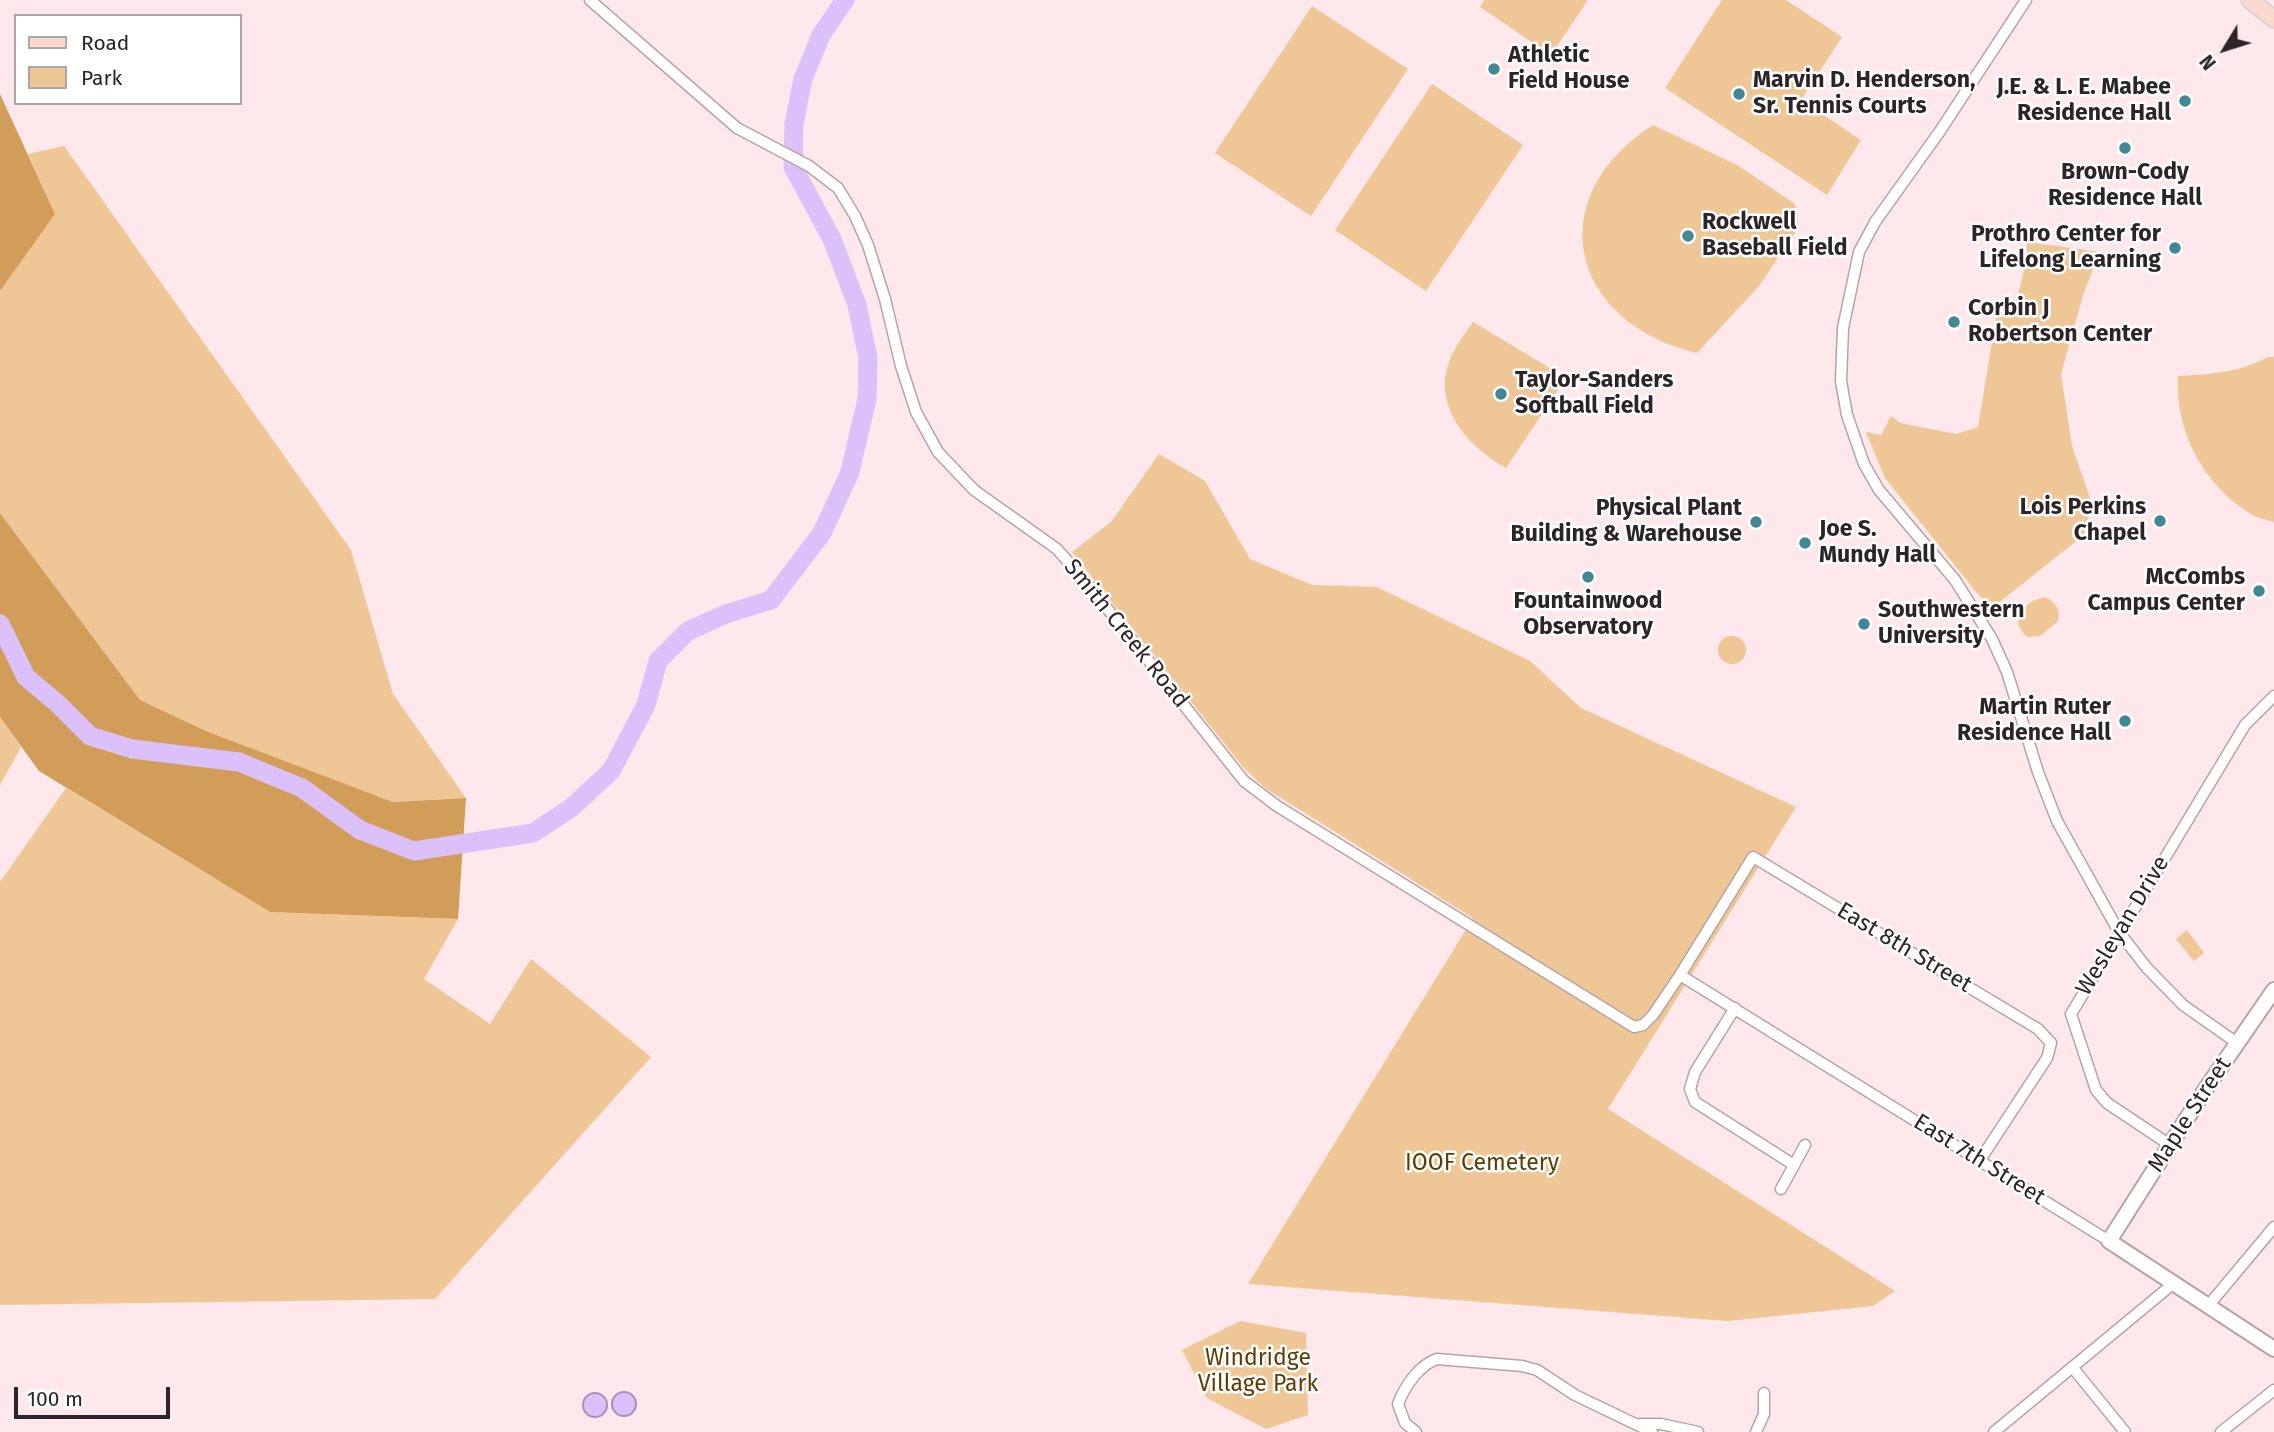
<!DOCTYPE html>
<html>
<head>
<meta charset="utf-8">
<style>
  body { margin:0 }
  #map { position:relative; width:2274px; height:1432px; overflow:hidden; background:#fee8eb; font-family:"Fira Sans",sans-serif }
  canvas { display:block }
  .legend { position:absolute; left:14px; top:14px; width:228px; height:91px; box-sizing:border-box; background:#fff; border:2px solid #aba7a8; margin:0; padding:9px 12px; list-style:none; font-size:21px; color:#2c2426 }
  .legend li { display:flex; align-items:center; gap:14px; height:35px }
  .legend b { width:35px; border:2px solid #aba7a8 }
  .north { position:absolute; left:2190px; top:14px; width:70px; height:70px; -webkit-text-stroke:5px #fff; paint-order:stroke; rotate:232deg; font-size:19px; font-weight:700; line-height:28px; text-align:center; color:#2c2426 }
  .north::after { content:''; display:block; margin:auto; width:24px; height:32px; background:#2c2426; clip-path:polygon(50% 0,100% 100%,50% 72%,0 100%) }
  .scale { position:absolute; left:14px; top:1387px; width:156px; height:32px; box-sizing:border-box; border:4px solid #2c2426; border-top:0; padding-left:9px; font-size:21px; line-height:24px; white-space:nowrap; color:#2c2426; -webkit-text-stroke:5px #fff; paint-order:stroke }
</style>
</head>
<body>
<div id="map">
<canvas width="2274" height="1432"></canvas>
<ul class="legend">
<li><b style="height:9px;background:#fbdace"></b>Road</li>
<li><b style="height:19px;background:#efc796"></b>Park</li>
</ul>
<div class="north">N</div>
<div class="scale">100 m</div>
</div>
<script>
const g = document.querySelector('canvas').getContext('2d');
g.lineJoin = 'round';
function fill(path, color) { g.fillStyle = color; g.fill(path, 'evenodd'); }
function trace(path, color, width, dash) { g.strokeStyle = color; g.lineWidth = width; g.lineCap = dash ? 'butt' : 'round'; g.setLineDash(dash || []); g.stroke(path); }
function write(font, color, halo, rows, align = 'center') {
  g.font = font + ' "Fira Sans",sans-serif'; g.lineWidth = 5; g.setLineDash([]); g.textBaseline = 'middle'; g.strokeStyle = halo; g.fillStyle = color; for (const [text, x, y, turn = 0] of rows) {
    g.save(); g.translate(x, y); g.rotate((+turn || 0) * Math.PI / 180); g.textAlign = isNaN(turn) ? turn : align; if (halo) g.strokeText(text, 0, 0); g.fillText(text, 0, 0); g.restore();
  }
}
const green = new Path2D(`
  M 1484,0 L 1588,0 L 1551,55 L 1480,7 Z
  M 1722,0 L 1786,0 L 1842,37 L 1801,100 L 1861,140 L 1827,195 L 1665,88 Z
  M 1312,6 L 1408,69 L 1311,216 L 1215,153 Z
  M 1432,84 L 1523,145 L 1426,291 L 1335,230 Z
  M 1653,125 L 1737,165 L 1795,204 L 1799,227 L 1759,286 L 1697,353 C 1570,323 1539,198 1653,125 Z
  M 64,146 L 351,550 L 393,694 L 466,798 L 393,802 L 206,731 L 140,700 L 0,513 L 0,291 L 55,214 L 28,154 Z
  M 2027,242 L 2100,252 L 2084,292 L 2061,374 L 2072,446 L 2092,504 L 2084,535 L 1992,608 L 1977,593 L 1885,478 L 1866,432 L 1881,435 L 1891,416 L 1900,423 L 1956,434 L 1978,427 L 1997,312 L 2012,314 C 2019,290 2027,267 2027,242 Z
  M 1473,322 L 1553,370 L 1559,377 L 1558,390 L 1506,468 C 1470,448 1434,409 1448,365 C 1453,349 1464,335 1473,322 Z
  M 2268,357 L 2274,357 L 2274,522 C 2266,520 2256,518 2249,513 C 2202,483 2175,430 2178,376 C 2211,374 2239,373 2268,357 Z
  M 1159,454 L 1205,481 L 1250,559 L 1312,585 L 1377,587 L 1530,661 L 1581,708 L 1796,807 L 1608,1109 L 1895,1291 L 1873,1306 L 1728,1321 L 1248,1284 L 1473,918 L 1265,788 L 1243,767 L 1072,552 L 1111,522 Z
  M 2045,597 C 2056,602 2061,610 2058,621 L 2040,636 L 2028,637 C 2007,621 2024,601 2045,597 Z
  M1718 650a14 14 0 1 1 28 0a14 14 0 1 1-28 0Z
  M 0,717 L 21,747 L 0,785 Z
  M 66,788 L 270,912 L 458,919 L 424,979 L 490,1024 L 531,959 L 651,1057 L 435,1299 L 0,1305 L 0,882 Z
  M 2187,930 L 2204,953 L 2194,961 L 2176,939 Z
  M 1240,1321 L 1306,1333 L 1308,1415 L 1266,1429 L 1207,1398 L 1182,1350 Z`);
const forest = new Path2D(`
  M 0,94 L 55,214 L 0,291 Z
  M 0,513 L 140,700 L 206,731 L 393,802 L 466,798 L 458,919 L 270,912 L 39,771 L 0,717 Z`);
const water = new Path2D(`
  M612 1404a12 12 0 1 1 24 0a12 12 0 1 1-24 0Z
  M583 1405a12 12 0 1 1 24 0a12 12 0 1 1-24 0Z`);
const river = new Path2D(`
  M 0,624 L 26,677 L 58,704 L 90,736 L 132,749 L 239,762 L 302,788 L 360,830 L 414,851 L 533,833 L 571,808 L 611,771 L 646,705 L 658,661 L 688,631 L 726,614 L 771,600 L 822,533 L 850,472 L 867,399 L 868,358 L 857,305 L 832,239 L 793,167 L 794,124 L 803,79 L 821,35 L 845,0`);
const street = new Path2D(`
  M 590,0 L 737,128 L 809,166 L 838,188 L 855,216 L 868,245 L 885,299 L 901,366 L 916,412 L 938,452 L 974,490 L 1057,549 L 1091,588 L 1244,781 L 1277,806 L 1634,1027 L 1643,1025 L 1653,1015 L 1680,975 L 1753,857 L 2038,1029 L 2051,1043 L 2047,1058 L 1980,1160
  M 2026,0 L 1940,131 L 1875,222 L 1859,252 L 1843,328 L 1841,381 L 1847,415 L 1864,464 L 1879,490 L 1955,580 L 1992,639 L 2007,672 L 2038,772 L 2057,821 L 2119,932 L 2146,967 L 2183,1005 L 2237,1043
  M 1680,975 L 2109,1241
  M 1735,1008 L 1695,1072 L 1690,1089 L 1695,1102 L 1794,1165
  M 2170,1145 L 2107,1103 L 2096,1090 L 2071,1014 L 2245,725 L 2274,696
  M 1781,1189 L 1805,1145
  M 2208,1306 L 2274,1227
  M 2073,1368 L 2125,1432
  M 1640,1424 L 1661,1424 L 1698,1432
  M 1416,1432 L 1405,1423 L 1398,1404 C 1405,1386 1419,1365 1437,1359 L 1522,1366 L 1537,1370 L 1575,1395 L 1652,1432
  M 1756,1432 L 1764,1414 L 1764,1393
  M 1994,1432 L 2174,1283
  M 2221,1432 L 2274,1390`);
const secondary = new Path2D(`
  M 2274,990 L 2205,1090 L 2109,1241 L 2274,1349`);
const primary = new Path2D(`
  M 2250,0 L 2274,19`);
const markers = [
  [1494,69,7,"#428794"],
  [1739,94,7,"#428794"],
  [2185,101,7,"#428794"],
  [2125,148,7,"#428794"],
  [1688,236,7,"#428794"],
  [2175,248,7,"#428794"],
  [1954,322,7,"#428794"],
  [1501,394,7,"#428794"],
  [2160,521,7,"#428794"],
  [1756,522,7,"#428794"],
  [1805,543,7,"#428794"],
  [1588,577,7,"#428794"],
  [2259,591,7,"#428794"],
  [1864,624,7,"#428794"],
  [2125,721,7,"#428794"]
];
const poiNames = [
  ["Athletic",1508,56],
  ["Field House",1508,82],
  ["Marvin D. Henderson,",1753,81],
  ["Sr. Tennis Courts",1753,107],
  ["J.E. & L. E. Mabee",2171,88,"right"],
  ["Residence Hall",2171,114,"right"],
  ["Brown-Cody",2125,173,"center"],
  ["Residence Hall",2125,199,"center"],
  ["Rockwell",1702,223],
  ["Baseball Field",1702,249],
  ["Prothro Center for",2161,235,"right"],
  ["Lifelong Learning",2161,261,"right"],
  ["Corbin J",1968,309],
  ["Robertson Center",1968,335],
  ["Taylor-Sanders",1515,381],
  ["Softball Field",1515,407],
  ["Lois Perkins",2146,508,"right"],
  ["Chapel",2146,534,"right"],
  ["Physical Plant",1742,509,"right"],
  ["Building & Warehouse",1742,535,"right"],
  ["Joe S.",1819,530],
  ["Mundy Hall",1819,556],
  ["McCombs",2245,578,"right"],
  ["Campus Center",2245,604,"right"],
  ["Fountainwood",1588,602,"center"],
  ["Observatory",1588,628,"center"],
  ["Southwestern",1878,611],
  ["University",1878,637],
  ["Martin Ruter",2111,708,"right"],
  ["Residence Hall",2111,734,"right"]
];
const streetNames = [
  ["Smith Creek Road",1126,634,51],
  ["Wesleyan Drive",2123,926,-59],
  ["East 8th Street",1904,948,31],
  ["Maple Street",2190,1115,-57],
  ["East 7th Street",1979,1160,32]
];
const parkNames = [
  ["IOOF Cemetery",1482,1164],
  ["Windridge",1258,1359],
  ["Village Park",1258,1385]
];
fill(green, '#efc796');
fill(forest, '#d29d59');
fill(water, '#dcc0fa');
trace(water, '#a791ba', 2);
trace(river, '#dcc0fa', 19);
trace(street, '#b7a3a5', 13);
trace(secondary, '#b7a3a5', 18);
trace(primary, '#d1cfcf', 19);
trace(street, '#fff', 10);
trace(secondary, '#fff', 14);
trace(primary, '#fbdace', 16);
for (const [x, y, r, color] of markers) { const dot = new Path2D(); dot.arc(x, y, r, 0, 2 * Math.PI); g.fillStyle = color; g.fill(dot); trace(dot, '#fff', 2.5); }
write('bold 23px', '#2c2426', '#fff', poiNames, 'left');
write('23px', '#2c2426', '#fff', streetNames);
write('23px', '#5f3c03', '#fff', parkNames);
</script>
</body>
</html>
